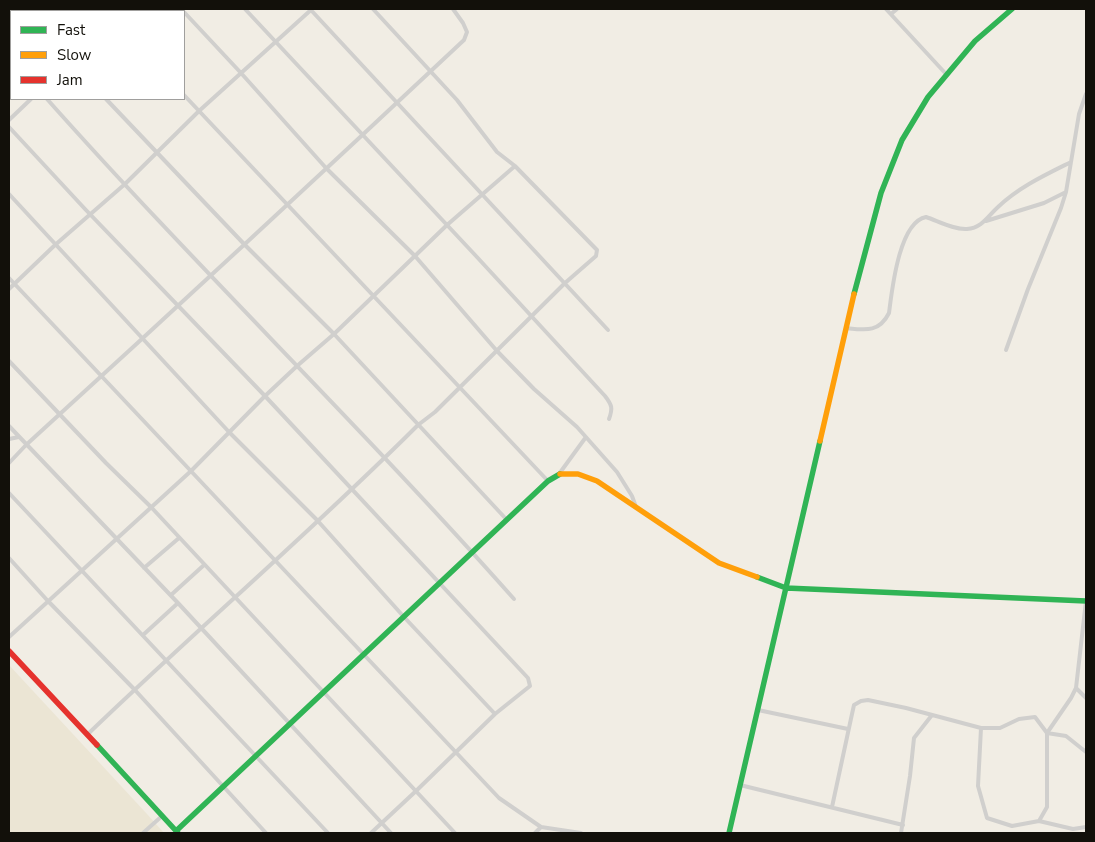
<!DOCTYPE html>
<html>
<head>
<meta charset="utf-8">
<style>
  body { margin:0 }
  #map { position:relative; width:1095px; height:842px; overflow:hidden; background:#f1ede4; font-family:"Nunito Sans",sans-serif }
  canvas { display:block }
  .frame { position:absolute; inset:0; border:10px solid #12100a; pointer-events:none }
  .legend { position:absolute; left:10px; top:10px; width:175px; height:90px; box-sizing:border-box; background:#fff; border:1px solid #a09f9d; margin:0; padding:6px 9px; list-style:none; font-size:15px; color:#12100a }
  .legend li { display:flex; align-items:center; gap:10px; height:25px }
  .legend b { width:25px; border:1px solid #a09f9d }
</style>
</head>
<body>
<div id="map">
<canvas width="1095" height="842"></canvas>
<div class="frame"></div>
<ul class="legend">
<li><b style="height:6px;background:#30b455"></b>Fast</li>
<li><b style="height:6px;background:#ff9f0a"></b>Slow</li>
<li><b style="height:6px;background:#e5322d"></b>Jam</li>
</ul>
</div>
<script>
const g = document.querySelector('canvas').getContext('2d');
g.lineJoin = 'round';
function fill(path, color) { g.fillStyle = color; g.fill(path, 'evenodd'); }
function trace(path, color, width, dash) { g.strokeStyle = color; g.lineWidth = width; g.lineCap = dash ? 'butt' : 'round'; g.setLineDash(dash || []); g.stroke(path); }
const built = new Path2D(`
  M 9,665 L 147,814 L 164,833 L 9,833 Z`);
const street = new Path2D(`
  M 23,9 L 25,11
  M 105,9 L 107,11
  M 245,9 L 476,256 L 605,396 C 612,405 613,408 609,419
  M 310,9 L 608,330
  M 886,9 L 946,74
  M 130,11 L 132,9
  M 184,12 L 241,73 L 326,168 L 415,256 L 497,351 L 534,389 L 577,427 L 617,472 L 632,496 L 636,507
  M 891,14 L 897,9
  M 9,57 L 11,60
  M 184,95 L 548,481
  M 47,99 C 199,270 363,428 514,599
  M 106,99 L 244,244 L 334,334 L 507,520
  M 9,120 L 31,99
  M 9,127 L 85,209 L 265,396 L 528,678 L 530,686 L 495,714 L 416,791 L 371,833
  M 9,194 L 229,432 L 317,520 L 404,617 L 495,714
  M 986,221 L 1044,203 L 1066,192
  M 9,278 L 499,798 L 541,827 L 581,833
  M 9,289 L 55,245 L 125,184 L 199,111 L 312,9
  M 846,328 C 865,330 879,333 889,313 C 892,290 899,222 926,217 C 938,221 954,230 967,229 C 982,228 988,216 998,207 C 1019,187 1045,175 1071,162
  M 1006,350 L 1028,289 L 1061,208 L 1066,192 L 1079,114 L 1086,94
  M 9,361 L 106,463 L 151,507 L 455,833
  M 9,426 L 178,603 L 391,833
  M 9,439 L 19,437
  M 9,463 L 26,445 C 173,311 319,176 464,40 L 467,32 L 463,23 L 453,9
  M 559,474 L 586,437
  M 9,493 L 328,833
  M 9,558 L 47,600 L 134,689 L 266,833
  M 144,568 L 179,538
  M 171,595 L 204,565
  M 143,635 L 178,603
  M 9,637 L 191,471 L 265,396 L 297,366 L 334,334 L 447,225 L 515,166
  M 1076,688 L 1086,698
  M 758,710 L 848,729
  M 981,728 L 978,786 L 987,818 L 1012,826 L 1039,821 L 1073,829 L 1086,827
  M 87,735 C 196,630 311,532 418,425 L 435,412 L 565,283 L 596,256 L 597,250 L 515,166 L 497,152 L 457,100 L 373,9
  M 740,785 L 903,825
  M 832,807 L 852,714 L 854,705 L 861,701 L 868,700 L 906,708 L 981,728 L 1000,728 L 1019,719 L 1035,717 L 1047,733 L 1066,736 L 1086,752
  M 1039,821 L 1047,807 L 1047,733 L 1071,698 L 1076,688 L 1086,601
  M 143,833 L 162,816
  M 535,833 L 541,827
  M 901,833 L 910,776 L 914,738 L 932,715`);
const fast = new Path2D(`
  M 854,294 L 881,193 L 902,140 L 928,97 L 975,41 L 1012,9
  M 757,577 L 786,588 L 1086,601
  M 97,745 L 178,833
  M 176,831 L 548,481 L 560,474
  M 729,833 L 820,441`);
const slow = new Path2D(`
  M 820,441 L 854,294
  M 560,474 L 578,474 L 597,481 L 719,563 L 757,577`);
const jam = new Path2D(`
  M 9,651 L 97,745`);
fill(built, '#ebe5d4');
trace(street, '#d0cfcd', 4);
trace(fast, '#30b455', 5.5);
trace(slow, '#ff9f0a', 5.5);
trace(jam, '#e5322d', 5.5);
</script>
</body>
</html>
